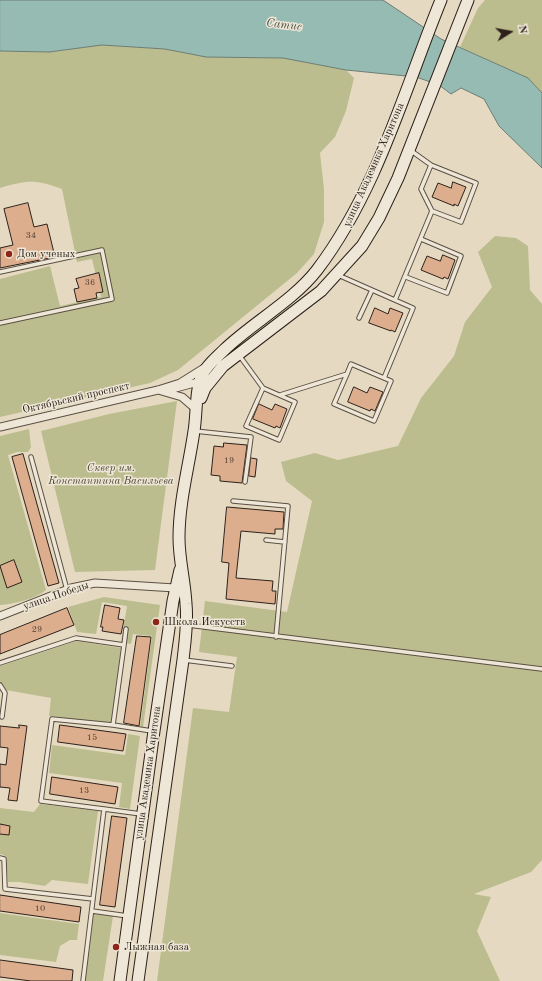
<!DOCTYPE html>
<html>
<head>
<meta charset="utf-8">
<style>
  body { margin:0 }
  #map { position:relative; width:542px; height:981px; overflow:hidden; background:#e5dac1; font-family:"Old Standard TT",serif }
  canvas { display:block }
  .north { position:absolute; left:490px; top:12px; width:40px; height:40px; -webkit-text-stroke:3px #eee7d7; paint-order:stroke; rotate:79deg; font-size:11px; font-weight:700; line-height:16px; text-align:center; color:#2d211a }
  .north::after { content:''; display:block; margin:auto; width:14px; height:18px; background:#2d211a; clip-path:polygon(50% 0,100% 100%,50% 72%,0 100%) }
</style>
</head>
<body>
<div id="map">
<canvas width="542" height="981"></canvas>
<div class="north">N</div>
</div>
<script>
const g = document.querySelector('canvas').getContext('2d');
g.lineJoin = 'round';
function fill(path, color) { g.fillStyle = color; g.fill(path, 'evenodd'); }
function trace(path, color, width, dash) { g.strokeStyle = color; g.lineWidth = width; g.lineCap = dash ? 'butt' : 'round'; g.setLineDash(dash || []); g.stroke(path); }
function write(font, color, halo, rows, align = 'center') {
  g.font = font + ' "Old Standard TT",serif'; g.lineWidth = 3; g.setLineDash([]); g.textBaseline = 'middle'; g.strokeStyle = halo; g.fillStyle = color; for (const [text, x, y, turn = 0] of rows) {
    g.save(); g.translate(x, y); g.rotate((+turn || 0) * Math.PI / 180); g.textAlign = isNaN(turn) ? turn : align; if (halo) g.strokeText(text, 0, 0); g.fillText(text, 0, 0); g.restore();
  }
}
const green = new Path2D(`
  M 485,0 L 542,0 L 542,93 L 528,78 L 460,47 L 478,8 Z
  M 102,45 L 165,49 L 206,57 L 283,58 L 346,70 L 354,78 L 346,111 L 335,137 L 320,153 L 324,189 L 324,222 L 314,254 L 297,273 L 178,370 L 150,383 L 0,417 L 0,279 L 50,266 L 60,306 L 101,297 L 92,259 L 77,262 L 62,189 C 35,179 27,180 0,188 L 0,51 L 49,52 Z
  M 495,236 L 516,238 L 528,246 L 530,290 L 542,304 L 542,860 L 531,872 L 474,894 L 491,897 L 477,931 L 500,981 L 157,981 L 193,708 L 229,712 L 237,657 L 199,652 L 205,601 L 287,612 L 312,501 L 286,481 L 281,462 L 315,453 L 338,460 L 398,446 L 421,398 L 454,356 L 465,322 L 492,287 L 478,252 Z
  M 177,401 L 155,570 L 75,572 L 41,431 L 109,414 Z
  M 29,429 L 31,447 L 28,452 L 17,452 L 8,455 L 46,590 C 35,599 14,604 0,605 L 0,436 Z
  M 104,597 L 160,605 L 143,727 L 140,727 L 152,636 L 133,634 L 131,644 L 121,642 L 127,606 L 102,602 L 96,634 L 77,632 L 68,607 Z
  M 76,641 L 121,648 L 111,723 L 49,716 L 51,698 L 6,690 L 0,681 L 0,666 Z
  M 128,734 L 140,736 L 130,809 L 119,807 L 122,783 L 49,773 L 52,745 L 125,755 Z
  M 40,804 L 98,811 L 88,884 L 52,880 L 45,886 L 19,882 L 8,882 L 6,860 L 4,855 L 0,854 L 0,808 L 34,812 Z
  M 0,913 L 79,924 L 77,940 L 70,940 L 60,946 L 56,962 L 0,955 Z
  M 94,913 L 113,916 L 103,981 L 85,981 Z`);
const water = new Path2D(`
  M 0,0 L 383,0 L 441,39 L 528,78 L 542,93 L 542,168 L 499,126 L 484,99 L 461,88 L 451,94 L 439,85 L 416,77 L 346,70 L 283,58 L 206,57 L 165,49 L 102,45 L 49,52 L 0,51 Z`);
const building = new Path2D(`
  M 453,182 L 466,187 L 458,206 L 454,204 L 454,206 L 432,197 L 438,183 L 451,188 Z
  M 28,203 L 34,227 L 47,224 L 55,257 L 0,268 L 0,248 L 13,245 L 4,209 Z
  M 443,255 L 455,260 L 448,279 L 444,277 L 443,279 L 421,270 L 427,256 L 440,261 Z
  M 99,273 L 103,292 L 96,293 L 97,298 L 77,302 L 74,289 L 79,288 L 76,279 Z
  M 375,308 L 388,314 L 390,308 L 403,313 L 395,332 L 391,330 L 391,331 L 369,323 Z
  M 354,387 L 367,393 L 370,387 L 383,392 L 375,411 L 371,409 L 370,411 L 348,402 Z
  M 259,404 L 272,410 L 275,404 L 287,409 L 280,428 L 276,426 L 275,428 L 253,419 Z
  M 224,443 L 247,445 L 242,483 L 220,481 L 220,476 L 211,475 L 214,446 L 223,447 Z
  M 23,454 L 59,583 L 48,586 L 12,457 Z
  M 251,458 L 257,459 L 255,477 L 249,476 Z
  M 227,507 L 284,512 L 283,529 L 275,529 L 275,534 L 241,531 L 236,578 L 273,581 L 272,591 L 276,591 L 275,604 L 226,599 L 229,563 L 222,562 Z
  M 14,560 L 22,582 L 7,588 L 0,566 Z
  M 105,605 L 120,608 L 118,619 L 124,620 L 121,634 L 102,631 L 103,627 L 101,627 Z
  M 67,608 L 74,625 L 0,654 L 0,635 Z
  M 137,636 L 151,637 L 139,726 L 124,723 Z
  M 19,725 L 27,726 L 17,801 L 8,800 L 10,788 L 0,787 L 0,764 L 6,765 L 8,748 L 0,747 L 0,726 L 19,728 Z
  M 60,725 L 126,734 L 123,751 L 58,742 Z
  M 52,777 L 118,787 L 115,804 L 50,794 Z
  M 112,816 L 127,818 L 115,907 L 100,905 Z
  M 0,824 L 10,826 L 9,835 L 0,834 Z
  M 0,895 L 81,907 L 79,922 L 0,911 Z
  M 0,960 L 73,970 L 72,981 L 31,981 L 0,977 Z`);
const service = new Path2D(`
  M 431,165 L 421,189 L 432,211
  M 0,272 L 102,250 L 112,299 L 0,323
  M 338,275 L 372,290
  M 406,277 L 447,293 L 461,256 L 421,239
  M 395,300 L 432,211 L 461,222 L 476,183 L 431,165 L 410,150
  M 239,355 L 263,388 L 295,402 L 279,440 L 246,426 L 263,388
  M 347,374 L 334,404 L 374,421 L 391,381 L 384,378
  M 280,395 L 347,374 L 351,364 L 384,378 L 413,308 L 372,290 L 359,318
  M 195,431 L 251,437 L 245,482
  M 31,457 L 67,590
  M 233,501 L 288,506 L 276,637
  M 266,540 L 285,542
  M 188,625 L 542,669
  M 124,645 L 126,629
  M 184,660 L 232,666
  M 0,663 L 76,638 L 124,645 L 113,725 L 52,719 L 41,801 L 104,809 L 83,981
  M 0,685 L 5,693 L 2,717
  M 113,725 L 152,731
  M 104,809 L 141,814
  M 0,858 L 4,859 L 5,889 L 93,899
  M 92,911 L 128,916`);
const minor = new Path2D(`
  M 172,389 L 202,381
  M 158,390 L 182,397 L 197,410
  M 0,427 L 158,390 L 180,383 L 204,368
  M 0,616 L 71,588 L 95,583 L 175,588`);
const secondary = new Path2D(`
  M 201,398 L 205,388 L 223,366 L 321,291 L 362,246 L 379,218 L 398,178 L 468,0
  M 120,981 L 154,731 L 173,601 L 180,570
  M 138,981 L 183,660 C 185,641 188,623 186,604 C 185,582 179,560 179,538 C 179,501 189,466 194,431 C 197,413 195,391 202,375 C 207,365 216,358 224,350 C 252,323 293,301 317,270 C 377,191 404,91 441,0`);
const markers = [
  [9,254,4,"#8f2418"],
  [156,622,4,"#8f2418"],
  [116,947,4,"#8f2418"]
];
const numberNames = [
  ["34",31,236],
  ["36",90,283],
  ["19",229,461],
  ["29",37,630],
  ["15",92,738],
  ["13",84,791],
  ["10",40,909]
];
const streetNames = [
  ["улица Академика Харитона",374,165,-66],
  ["Октябрьский проспект",76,398,-13],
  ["улица Победы",56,596,-19],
  ["улица Академика Харитона",148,773,-82]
];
const poiNames = [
  ["Дом ученых",17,254],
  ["Школа Искусств",164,622],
  ["Лыжная база",124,947]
];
const parkNames = [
  ["Сквер им.",111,468],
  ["Константина Васильева",111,481]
];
const waterNames = [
  ["Сатис",284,25,7]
];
fill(green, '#bcbd8e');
fill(water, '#96bbb2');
trace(water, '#6c7d75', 1);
fill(building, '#dcae8e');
trace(building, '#2d211a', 1);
trace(service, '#5b4f44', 5.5);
trace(minor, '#5b4f44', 9);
trace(secondary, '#2d211a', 13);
trace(service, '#eee7d7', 3.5);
trace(minor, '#eee7d7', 7);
trace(secondary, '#eee7d7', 11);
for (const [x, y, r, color] of markers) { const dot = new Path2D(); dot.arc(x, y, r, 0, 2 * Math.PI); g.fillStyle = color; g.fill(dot); trace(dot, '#eee7d7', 1.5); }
write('9px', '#594437', null, numberNames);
write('11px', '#2d211a', '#eee7d7', streetNames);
write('11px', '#2d211a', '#eee7d7', poiNames, 'left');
write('italic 11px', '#514837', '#eee7d7', parkNames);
write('italic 12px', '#4c4f48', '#eee7d7', waterNames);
</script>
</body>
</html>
